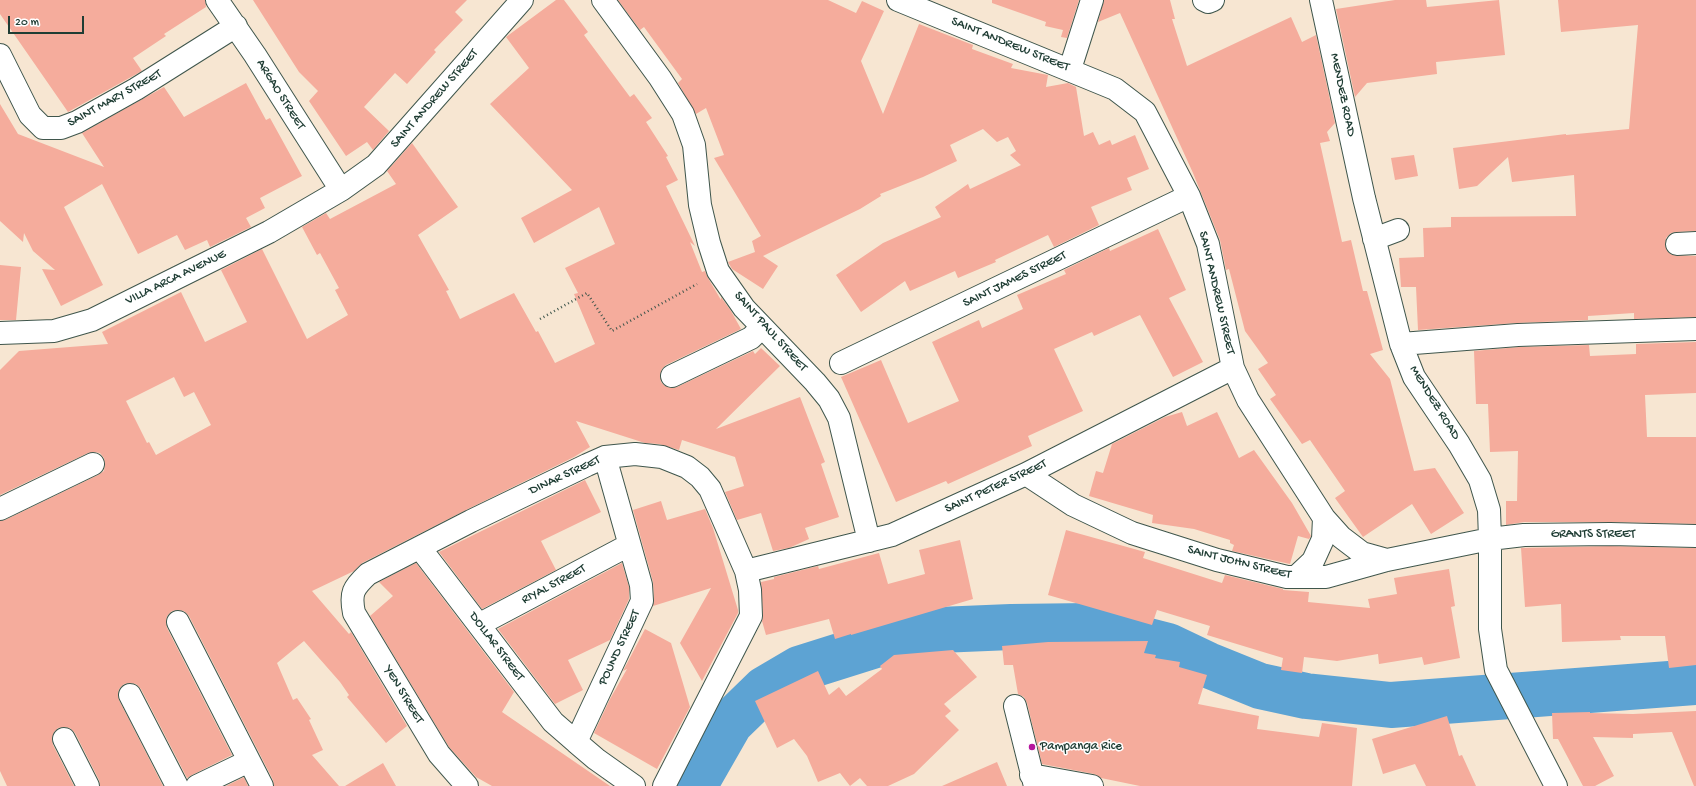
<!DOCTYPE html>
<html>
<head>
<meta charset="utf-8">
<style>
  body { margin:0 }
  #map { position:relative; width:1696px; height:786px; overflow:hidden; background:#f7e6d2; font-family:"Gochi Hand",sans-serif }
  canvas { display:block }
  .scale { position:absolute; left:8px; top:16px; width:76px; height:18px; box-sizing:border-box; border:2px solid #1f3d34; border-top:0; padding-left:5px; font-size:12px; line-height:14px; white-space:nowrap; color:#1f3d34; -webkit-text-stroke:3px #fff; paint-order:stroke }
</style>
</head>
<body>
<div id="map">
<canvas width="1696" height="786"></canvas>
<div class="scale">20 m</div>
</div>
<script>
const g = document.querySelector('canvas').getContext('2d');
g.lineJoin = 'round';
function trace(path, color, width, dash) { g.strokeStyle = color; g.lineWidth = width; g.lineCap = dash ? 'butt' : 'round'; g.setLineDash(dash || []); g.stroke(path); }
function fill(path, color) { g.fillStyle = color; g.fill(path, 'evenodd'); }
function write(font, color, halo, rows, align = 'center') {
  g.font = font + ' "Gochi Hand",sans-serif'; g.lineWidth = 3; g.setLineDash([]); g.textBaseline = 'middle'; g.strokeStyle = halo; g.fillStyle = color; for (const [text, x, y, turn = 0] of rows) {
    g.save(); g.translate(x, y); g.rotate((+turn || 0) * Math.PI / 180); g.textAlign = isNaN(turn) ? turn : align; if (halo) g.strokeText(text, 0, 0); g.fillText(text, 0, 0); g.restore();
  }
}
const river = new Path2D(`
  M 694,786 L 730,723 L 765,689 L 799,669 L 891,640 L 939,630 L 1011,627 L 1090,626 L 1168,646 L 1208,665 L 1260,686 L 1306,696 L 1391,705 L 1696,682`);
const building = new Path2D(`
  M 0,0 L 205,0 L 206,7 L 164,34 L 166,36 L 133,58 L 142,71 L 68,112 L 0,14 Z
  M 253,0 L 467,0 L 455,12 L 463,20 L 434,50 L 436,52 L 407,84 L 395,73 L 364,107 L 389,131 L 373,150 L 367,142 L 346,156 L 309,101 L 318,91 L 299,72 Z
  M 556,0 L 564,0 L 588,32 L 584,35 L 630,97 L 634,94 L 652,118 L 646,122 L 668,156 L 666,157 L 678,180 L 666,186 L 695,246 L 690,242 L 702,272 L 705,271 L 708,278 L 721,300 L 721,297 L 731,311 L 741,329 L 666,365 L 662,369 L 660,375 L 661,382 L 665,386 L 671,388 L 677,387 L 753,351 L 755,354 L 761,348 L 780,366 L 716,429 L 800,397 L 825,462 L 821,464 L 839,517 L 805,528 L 809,539 L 789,548 L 773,551 L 761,513 L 737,520 L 725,492 L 744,486 L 735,457 L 682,440 L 679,450 L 659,444 L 645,443 L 576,421 L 590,447 L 574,457 L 466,510 L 362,563 L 354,571 L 312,591 L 349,634 L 351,632 L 407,726 L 386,743 L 347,697 L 349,695 L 340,682 L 304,641 L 277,663 L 293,700 L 297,698 L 311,719 L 309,720 L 323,750 L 312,755 L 339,786 L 274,786 L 273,780 L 189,616 L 184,611 L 178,610 L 172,611 L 167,616 L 166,622 L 167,628 L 232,755 L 192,775 L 187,778 L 141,689 L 136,684 L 130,683 L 124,684 L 119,689 L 118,694 L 119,700 L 163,786 L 100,786 L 99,780 L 75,733 L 70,728 L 64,727 L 58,728 L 54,732 L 52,739 L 53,745 L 74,786 L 7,786 L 0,771 L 0,521 L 5,520 L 98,475 L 104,471 L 105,465 L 104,458 L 100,453 L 94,452 L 88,453 L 0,495 L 0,370 L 19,351 L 108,344 L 102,332 L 181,292 L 205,342 L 247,322 L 221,270 L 262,249 L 307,339 L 348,315 L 335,290 L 339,288 L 320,253 L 317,255 L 302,227 L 326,213 L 330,219 L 396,184 L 387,171 L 412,143 L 458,207 L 418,235 L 449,290 L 446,291 L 460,319 L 514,293 L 536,332 L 538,331 L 555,363 L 595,344 L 574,294 L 578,293 L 565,268 L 615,244 L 599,207 L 534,243 L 521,218 L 572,190 L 490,104 L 529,68 L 506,37 ZM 174,377 L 184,397 L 194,392 L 211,425 L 156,455 L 149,442 L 147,443 L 126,401 Z
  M 618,0 L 828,0 L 856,13 L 862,1 L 884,11 L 861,61 L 883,114 L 919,24 L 973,45 L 972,49 L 1013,64 L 1011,68 L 1048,75 L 1046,87 L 1068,83 L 1076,87 L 1084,136 L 1093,132 L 1099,145 L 1110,140 L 1112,145 L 1135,135 L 1149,169 L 1127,178 L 1132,190 L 1091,207 L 1099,225 L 1054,247 L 1048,235 L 995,260 L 996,262 L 958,278 L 955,271 L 910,291 L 905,281 L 861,312 L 836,275 L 883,243 L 941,217 L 935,207 L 968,184 L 970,189 L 1021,165 L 1010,155 L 1016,151 L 1008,137 L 997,142 L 983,129 L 950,145 L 957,161 L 923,177 L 880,194 L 881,196 L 860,209 L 763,256 L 778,266 L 763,289 L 732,269 L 728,262 L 755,252 L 752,241 L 761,236 L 714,158 L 724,155 L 706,108 L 696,114 L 678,83 L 682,79 L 644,27 L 640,30 Z
  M 992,0 L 1079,0 L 1067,38 L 1061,37 L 1063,30 L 1045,26 L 1046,22 L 992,3 Z
  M 1104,0 L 1170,0 L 1175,19 L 1172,19 L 1187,66 L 1291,17 L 1302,42 L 1316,35 L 1335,123 L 1327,132 L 1330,141 L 1320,143 L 1342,242 L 1351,240 L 1363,291 L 1367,291 L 1383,350 L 1370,354 L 1390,379 L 1414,471 L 1435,468 L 1464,513 L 1431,534 L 1412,504 L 1363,537 L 1335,498 L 1345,491 L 1310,440 L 1302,444 L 1270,399 L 1276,395 L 1258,369 L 1268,363 L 1245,331 L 1229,269 L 1226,270 L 1220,240 L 1193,173 L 1120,13 L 1098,22 Z
  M 1395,0 L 1426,0 L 1427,7 L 1499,0 L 1505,55 L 1436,62 L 1437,74 L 1367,83 L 1355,97 L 1336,9 Z
  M 1558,0 L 1696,0 L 1696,231 L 1676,232 L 1671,233 L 1666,238 L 1665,244 L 1667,251 L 1672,255 L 1696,256 L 1696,317 L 1634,319 L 1634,313 L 1588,316 L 1588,320 L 1517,323 L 1418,330 L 1416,287 L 1401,287 L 1399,258 L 1424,257 L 1423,228 L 1451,227 L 1451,217 L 1576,216 L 1574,175 L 1512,182 L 1508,157 L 1477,186 L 1459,189 L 1453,148 L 1566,134 L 1566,135 L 1629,129 L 1638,25 L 1561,32 Z
  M 246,83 L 266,120 L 270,118 L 302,176 L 260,198 L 265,208 L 246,218 L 251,227 L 210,247 L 207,240 L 185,250 L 177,235 L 138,254 L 102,184 L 64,207 L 103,285 L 61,306 L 42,269 L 55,270 L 33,251 L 24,233 L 23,242 L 0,221 L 0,104 L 18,134 L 104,167 L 82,133 L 164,87 L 184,117 Z
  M 1414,155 L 1418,176 L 1395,180 L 1391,158 Z
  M 1158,229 L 1186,290 L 1169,298 L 1203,362 L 1173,377 L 1140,315 L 1094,336 L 1092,332 L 1054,349 L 1083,411 L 1028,436 L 1032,446 L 948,484 L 946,481 L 896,502 L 841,377 L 881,360 L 908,423 L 959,401 L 932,342 L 979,320 L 982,328 L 1023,309 L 1017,295 L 1066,274 L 1064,270 L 1109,248 L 1110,251 Z
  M 0,265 L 21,267 L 16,320 L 0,320 Z
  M 1696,342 L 1696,393 L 1645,395 L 1647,437 L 1696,437 L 1696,524 L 1610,522 L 1524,522 L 1506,525 L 1506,501 L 1517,501 L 1518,451 L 1490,452 L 1488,404 L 1476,404 L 1474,351 L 1519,347 L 1589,345 L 1590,356 L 1636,354 L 1636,344 Z
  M 1182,412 L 1187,426 L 1217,412 L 1239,458 L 1254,450 L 1292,503 L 1311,536 L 1309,539 L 1298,536 L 1290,564 L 1232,551 L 1234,545 L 1230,543 L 1230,540 L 1194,529 L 1152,523 L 1153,515 L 1089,496 L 1096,471 L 1103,473 L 1112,444 L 1165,417 Z
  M 585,480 L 601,512 L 541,541 L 556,570 L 482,609 L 439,552 Z
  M 661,501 L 667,520 L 705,509 L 713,528 L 738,610 L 738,613 L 702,681 L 680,643 L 711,588 L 653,606 L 654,600 L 653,582 L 633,510 Z
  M 1066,530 L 1145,552 L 1143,558 L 1222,583 L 1225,575 L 1283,589 L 1283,590 L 1309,592 L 1308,602 L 1370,608 L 1368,599 L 1397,594 L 1394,578 L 1449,569 L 1455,606 L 1451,607 L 1460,658 L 1424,665 L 1422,657 L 1379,664 L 1378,654 L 1337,661 L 1304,657 L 1302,673 L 1281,670 L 1283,658 L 1207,635 L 1210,626 L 1157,610 L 1152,625 L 1048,595 Z
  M 960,540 L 973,599 L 851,635 L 851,634 L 835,639 L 829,619 L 766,635 L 762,621 L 763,616 L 761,582 L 774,579 L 774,577 L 818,566 L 819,569 L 879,553 L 888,584 L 925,574 L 919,550 Z
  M 1610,546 L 1696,548 L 1696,665 L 1669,668 L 1665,636 L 1620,636 L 1621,640 L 1562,642 L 1561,604 L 1525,607 L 1521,548 Z
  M 416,563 L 514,692 L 502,712 L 610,786 L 492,786 L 476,777 L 449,747 L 370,616 L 393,596 L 379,582 Z
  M 622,563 L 629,587 L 629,599 L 610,640 L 568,660 L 583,690 L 555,704 L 498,629 Z
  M 645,629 L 671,643 L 690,707 L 657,769 L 594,733 L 610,699 L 627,669 L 623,671 Z
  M 1148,641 L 1144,653 L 1156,655 L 1155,658 L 1180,662 L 1179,667 L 1207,675 L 1198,704 L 1259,716 L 1257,729 L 1319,737 L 1322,723 L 1357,728 L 1352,786 L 1140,786 L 1101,778 L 1094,774 L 1042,764 L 1027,703 L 1024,697 L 1018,694 L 1013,665 L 1004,665 L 1002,646 L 1048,642 Z
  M 953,650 L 977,677 L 944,704 L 951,711 L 945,716 L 959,730 L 914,774 L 888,786 L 867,786 L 860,778 L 850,786 L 840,773 L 818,782 L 807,756 L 794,739 L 777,748 L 755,701 L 818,671 L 829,695 L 839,687 L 846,696 L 882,669 L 880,666 L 894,655 Z
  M 1696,711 L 1696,786 L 1694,786 L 1672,732 L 1633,734 L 1633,738 L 1593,737 L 1614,776 L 1595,786 L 1583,786 L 1558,739 L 1553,739 L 1552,713 L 1590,712 L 1590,713 L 1633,714 Z
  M 1447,716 L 1459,756 L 1462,755 L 1476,786 L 1426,786 L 1415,764 L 1383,774 L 1372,739 Z
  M 997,762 L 1007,786 L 942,786 Z
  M 383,763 L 396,786 L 345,786 Z
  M 244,777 L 248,786 L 226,786 Z`);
const path = new Path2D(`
  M 540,319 L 587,293 L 612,331 L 697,284`);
const minor = new Path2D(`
  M 217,0 L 255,55 L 341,190
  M 603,0 L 660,78 L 683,114 L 694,145 L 700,205 L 709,243 L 718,271 L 744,308 L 815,382 L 829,399 L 839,418 L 869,541
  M 898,0 L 1115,89 L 1145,112 L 1189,196 L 1208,244 L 1233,368 L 1248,400 L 1324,518 L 1341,537 L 1362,553 L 1387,560
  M 1204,0 L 1208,2 L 1213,0
  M 1321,0 L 1364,198 L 1401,344 L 1414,377 L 1459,444 L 1480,480 L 1489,510 L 1490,539 L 1490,629 L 1496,670 L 1556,786
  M 0,55 L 30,115 L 43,128 L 61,128 L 77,122 L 136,89 L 236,26
  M 1070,69 L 1092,0
  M 1374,239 L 1398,230
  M 1677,244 L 1696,243
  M 0,333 L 54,331 L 92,320 L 269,232 L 341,190 L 376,165 L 522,0
  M 1401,344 L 1518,335 L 1696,329
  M 841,363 L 1189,196
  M 672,376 L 751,338 L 762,327
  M 605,457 L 641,585 L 642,601 L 576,742 L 596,759 L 634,786
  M 1026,474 L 1073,505 L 1132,533 L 1217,560 L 1287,577 L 1326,577 L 1387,560 L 1490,539 L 1524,535 L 1610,534 L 1696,536
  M 0,509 L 93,464
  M 420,548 L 553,722 L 576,742
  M 746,571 L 892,535 L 1026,474 L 1233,368
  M 1296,577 L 1313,561 L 1323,539 L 1324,518
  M 178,622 L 262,786
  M 480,624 L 629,545
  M 130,695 L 177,786
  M 1015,706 L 1035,786
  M 64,739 L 88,786
  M 1031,775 L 1092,786
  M 197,786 L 249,761
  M 467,786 L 439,754 L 354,613 C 350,593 353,588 368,574 L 471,521 L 587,465 L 605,457 L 635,454 L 662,457 L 687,467 L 700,477 L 710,489 L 746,571 L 750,590 L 751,616 L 664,786`);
const markers = [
  [1032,747,4,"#b5179e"]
];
const streetNames = [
  ["SAINT ANDREW STREET",1010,45,22],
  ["ARGAO STREET",280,95,58],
  ["MENDEZ ROAD",1342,95,78],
  ["SAINT MARY STREET",115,99,-29],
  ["SAINT ANDREW STREET",435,99,-49],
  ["VILLA ARCA AVENUE",176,278,-26],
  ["SAINT JAMES STREET",1015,280,-26],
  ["SAINT ANDREW STREET",1216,293,77],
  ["SAINT PAUL STREET",770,332,48],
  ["MENDEZ ROAD",1434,403,58],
  ["DINAR STREET",565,476,-25],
  ["SAINT PETER STREET",996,487,-25],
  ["GRANTS STREET",1593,535],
  ["SAINT JOHN STREET",1239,563,14],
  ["RIYAL STREET",554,585,-28],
  ["DOLLAR STREET",496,647,53],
  ["POUND STREET",620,648,-65],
  ["YEN STREET",403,695,59]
];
const poiNames = [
  ["Pampanga Rice",1040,747]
];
trace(river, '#5da3d3', 46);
fill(building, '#f5ac9c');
trace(minor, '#3f564c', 24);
trace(path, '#3f564c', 2.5, [1, 3]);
trace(minor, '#fff', 22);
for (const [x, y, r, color] of markers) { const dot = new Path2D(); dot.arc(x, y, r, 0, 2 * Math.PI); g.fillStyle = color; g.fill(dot); trace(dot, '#fff', 1.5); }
write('13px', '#1f3d34', '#fff', streetNames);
write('13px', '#1f3d34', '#fff', poiNames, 'left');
</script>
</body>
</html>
